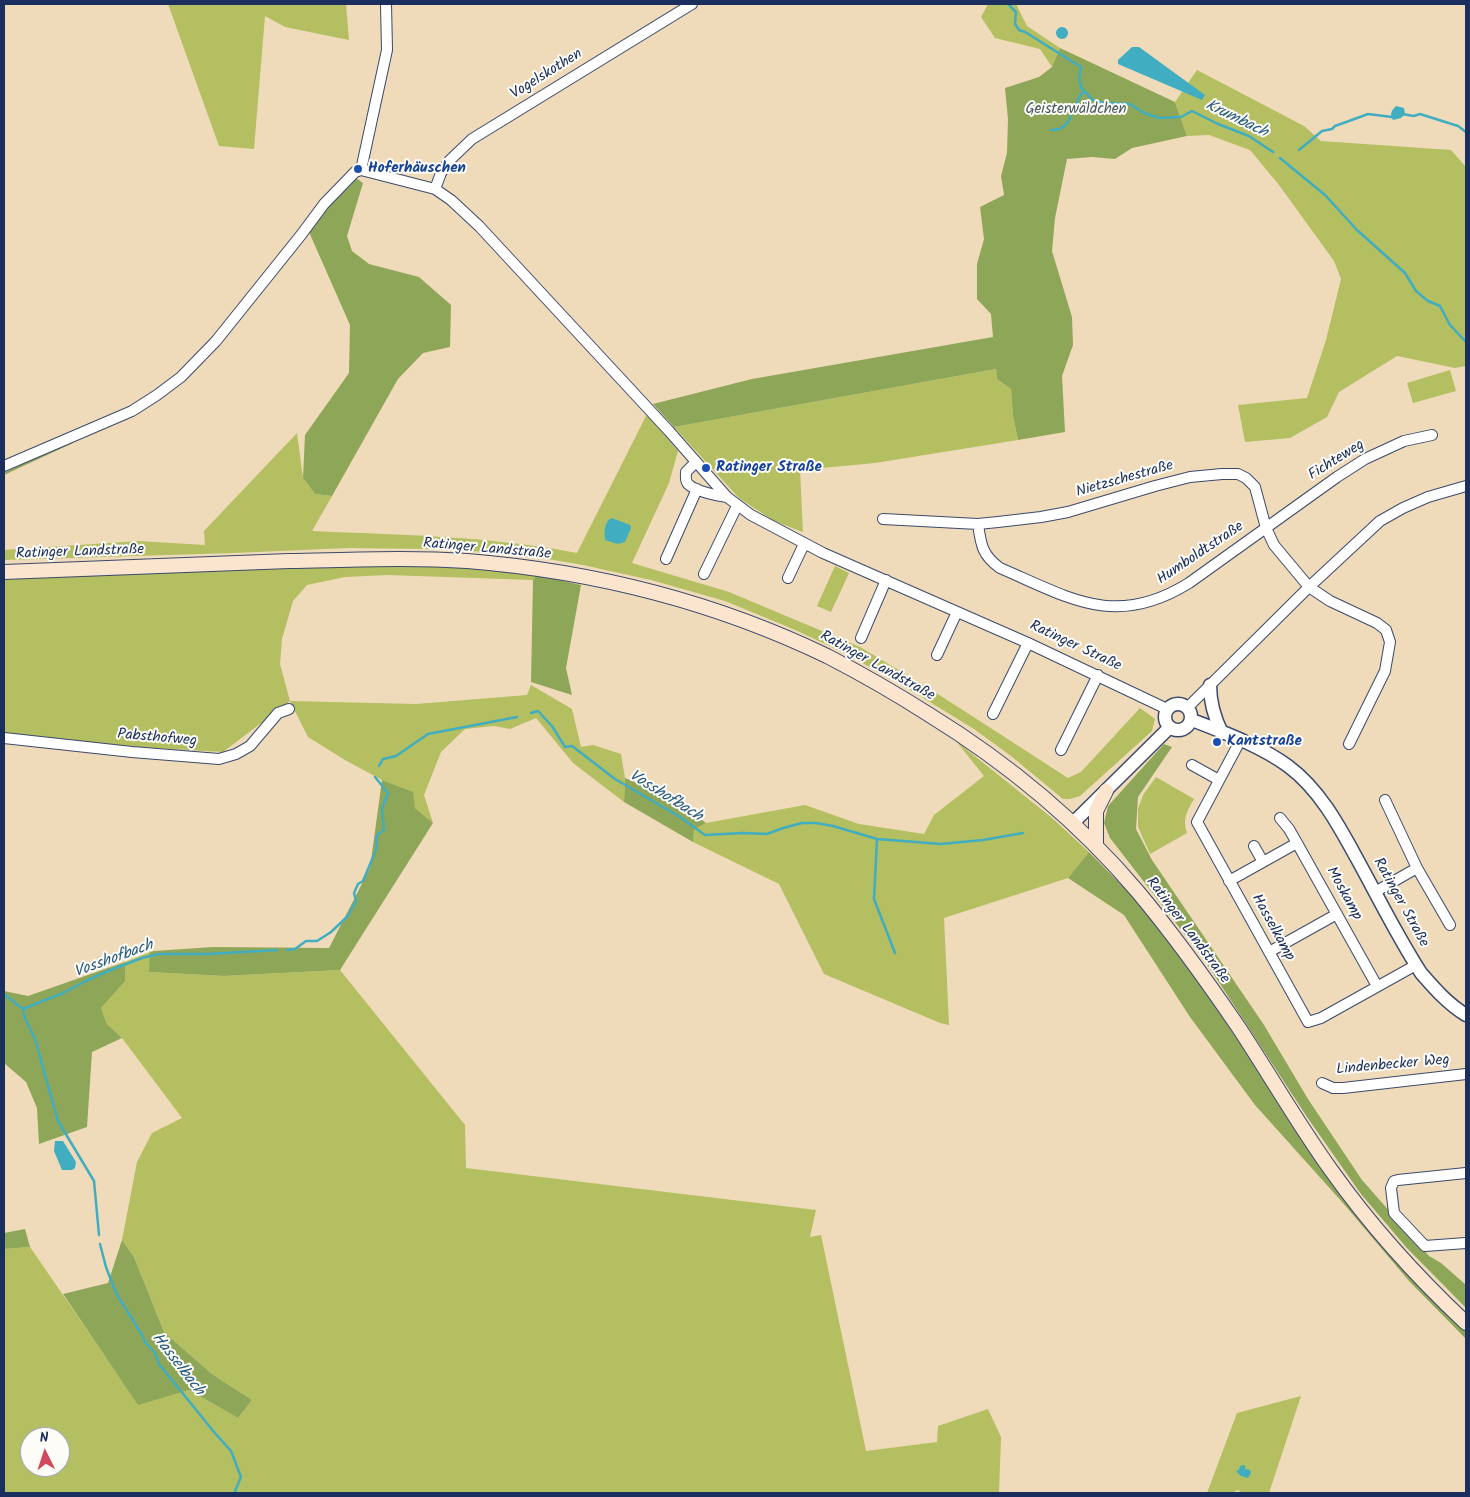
<!DOCTYPE html>
<html>
<head>
<meta charset="utf-8">
<style>
  body { margin:0 }
  #map { position:relative; width:1470px; height:1497px; overflow:hidden; background:#efdbb9; font-family:Kalam,sans-serif }
  canvas { display:block }
  .frame { position:absolute; inset:0; border:5px solid #1b2f5e; pointer-events:none }
  .north { position:absolute; left:20px; top:1427px; width:50px; height:50px; box-sizing:border-box; background:#fdfcf7; border:1px solid #a3aaba; border-radius:50%; rotate:356deg; font-size:14px; font-weight:700; line-height:20px; text-align:center; color:#1b2f5e }
  .north::after { content:''; display:block; margin:auto; width:18px; height:22px; background:#d1495b; clip-path:polygon(50% 0,100% 100%,50% 72%,0 100%) }
</style>
</head>
<body>
<div id="map">
<canvas width="1470" height="1497"></canvas>
<div class="frame"></div>
<div class="north">N</div>
</div>
<script>
const g = document.querySelector('canvas').getContext('2d');
g.lineJoin = 'round';
function fill(path, color) { g.fillStyle = color; g.fill(path, 'evenodd'); }
function trace(path, color, width, dash) { g.strokeStyle = color; g.lineWidth = width; g.lineCap = dash ? 'butt' : 'round'; g.setLineDash(dash || []); g.stroke(path); }
function write(font, color, halo, rows, align = 'center') {
  g.font = font + ' Kalam,sans-serif'; g.lineWidth = 4; g.setLineDash([]); g.textBaseline = 'middle'; g.strokeStyle = halo; g.fillStyle = color; for (const [text, x, y, turn = 0] of rows) {
    g.save(); g.translate(x, y); g.rotate((+turn || 0) * Math.PI / 180); g.textAlign = isNaN(turn) ? turn : align; if (halo) g.strokeText(text, 0, 0); g.fillText(text, 0, 0); g.restore();
  }
}
const green = new Path2D(`
  M 168,4 L 346,4 L 349,40 L 285,27 L 265,16 L 254,149 L 219,146 Z
  M 988,4 L 1016,4 L 1027,26 L 1060,48 L 1052,67 L 1040,49 L 995,38 L 981,17 Z
  M 1197,70 L 1304,126 L 1321,141 L 1451,150 L 1466,167 L 1466,366 L 1455,368 L 1397,356 L 1339,392 L 1327,417 L 1290,438 L 1245,442 L 1238,405 L 1307,398 L 1326,340 L 1341,279 L 1334,261 L 1279,185 L 1250,150 L 1209,135 L 1187,136 L 1175,102 Z
  M 996,369 L 997,379 L 1011,389 L 1013,416 L 1018,440 L 875,463 L 800,470 L 803,532 L 774,521 L 739,498 L 674,427 Z
  M 1450,370 L 1456,391 L 1413,403 L 1407,383 Z
  M 647,414 L 678,451 L 669,483 L 632,563 L 729,592 L 860,647 L 927,687 L 1068,778 L 1081,772 L 1140,708 L 1155,719 L 1152,731 L 1080,796 L 1070,799 L 1063,799 L 1011,756 L 974,729 L 894,680 L 836,649 L 793,629 L 725,601 L 651,580 L 583,565 L 548,559 L 490,552 L 428,549 L 349,548 L 233,553 L 4,560 L 4,550 L 138,541 L 205,545 L 204,531 L 297,433 L 303,478 L 315,494 L 332,496 L 312,531 C 401,535 490,536 577,553 Z
  M 397,565 L 483,567 L 537,575 L 533,580 L 388,575 L 345,577 L 307,585 L 293,601 L 282,639 L 280,664 L 290,701 L 416,704 L 527,695 L 531,685 L 572,709 L 581,747 L 593,745 L 621,754 L 625,778 L 624,802 L 573,763 L 536,718 L 510,729 L 494,726 L 465,729 L 441,752 L 424,795 L 433,823 L 415,808 L 412,792 L 382,780 L 345,760 L 308,737 L 290,701 L 223,752 L 118,746 L 4,734 L 4,578 Z
  M 835,566 L 849,573 L 831,612 L 817,606 Z
  M 956,741 L 1052,818 L 1089,852 L 1068,878 L 944,918 L 949,1025 L 940,1023 L 824,974 L 779,884 L 693,842 L 694,830 L 706,823 L 805,805 L 859,824 L 924,834 L 934,815 L 984,776 Z
  M 1156,777 L 1194,799 C 1187,811 1182,819 1187,833 L 1150,854 L 1138,827 L 1138,809 L 1143,795 Z
  M 150,952 L 150,972 L 224,976 L 340,970 L 465,1125 L 466,1168 L 816,1210 L 810,1237 L 821,1235 L 866,1451 L 937,1442 L 938,1426 L 988,1409 L 1001,1437 L 999,1493 L 4,1493 L 4,1249 L 30,1247 L 138,1404 L 189,1390 L 238,1418 L 252,1400 L 212,1374 L 164,1332 L 134,1257 L 122,1240 L 137,1162 L 152,1133 L 182,1118 L 122,1038 L 107,1024 L 101,1008 L 124,981 L 125,962 ZM 30,1437 L 60,1437 L 60,1467 L 30,1467 Z
  M 1301,1396 L 1269,1493 L 1240,1493 L 1239,1490 L 1235,1491 L 1234,1493 L 1207,1493 L 1237,1413 Z`);
const forest = new Path2D(`
  M 1060,48 L 1175,102 L 1187,136 L 1132,148 L 1115,159 L 1092,157 L 1067,159 L 1055,218 L 1052,251 L 1072,317 L 1073,345 L 1062,376 L 1065,432 L 1018,440 L 1013,416 L 1011,389 L 997,379 L 996,369 L 674,427 L 653,404 L 752,379 L 993,337 L 991,314 L 977,299 L 977,264 L 984,239 L 980,207 L 1004,195 L 1001,176 L 1007,153 L 1008,119 L 1005,88 L 1039,77 L 1052,67 Z
  M 356,178 L 363,183 L 347,236 L 352,251 L 369,264 L 419,277 L 451,305 L 450,347 L 423,353 L 398,379 L 332,496 L 315,494 L 303,478 L 305,435 L 349,373 L 350,325 L 309,232 L 330,203 Z
  M 69,442 L 73,443 L 4,475 L 4,473 Z
  M 537,575 L 581,585 L 566,668 L 572,695 L 531,682 L 533,580 Z
  M 1164,744 L 1172,747 L 1138,797 L 1136,829 L 1152,860 L 1264,1025 L 1308,1099 L 1362,1180 L 1429,1256 L 1441,1263 L 1466,1285 L 1466,1308 L 1406,1247 L 1361,1194 L 1307,1117 L 1203,958 L 1110,838 L 1104,823 L 1108,806 Z
  M 625,778 L 673,798 L 706,823 L 694,830 L 693,842 L 624,802 Z
  M 382,780 L 413,792 L 415,808 L 433,823 L 340,970 L 224,976 L 149,972 L 150,952 L 154,951 L 213,947 L 329,948 L 370,868 Z
  M 1089,852 L 1147,911 L 1191,971 L 1323,1166 L 1449,1315 L 1466,1331 L 1466,1339 L 1409,1281 L 1343,1203 L 1255,1105 L 1190,1017 L 1124,915 L 1068,878 Z
  M 125,962 L 125,981 L 101,1008 L 107,1024 L 122,1038 L 92,1052 L 87,1127 L 39,1144 L 37,1108 L 26,1082 L 4,1063 L 4,991 L 28,996 Z
  M 25,1229 L 30,1247 L 4,1249 L 4,1233 Z
  M 122,1240 L 134,1257 L 164,1332 L 212,1374 L 252,1400 L 238,1418 L 189,1390 L 138,1405 L 63,1294 L 108,1283 Z`);
const water = new Path2D(`
  M1056 33a6 6 0 1 1 12 0a6 6 0 1 1-12 0Z
  M 1132,47 L 1139,47 L 1205,95 L 1202,100 L 1118,64 L 1118,60 Z
  M 1396,106 L 1404,108 L 1405,114 L 1401,118 L 1393,120 C 1389,114 1392,110 1396,106 Z
  M 612,518 L 630,525 L 631,528 L 625,542 L 618,544 L 605,540 C 604,532 604,521 612,518 Z
  M 55,1141 L 63,1141 L 76,1162 L 75,1168 L 72,1170 L 62,1170 L 54,1151 Z
  M 1245,1465 L 1245,1469 L 1250,1470 L 1251,1473 L 1248,1478 L 1241,1476 L 1236,1471 L 1239,1470 L 1240,1466 Z`);
const stream = new Path2D(`
  M 1008,4 L 1016,12 L 1015,24 L 1019,30 L 1025,32 L 1081,67 L 1079,80 L 1082,89 L 1093,100 L 1104,103 L 1130,104 L 1144,113 L 1159,118 L 1181,117 L 1192,111 L 1218,124 L 1249,136 L 1273,152
  M 1402,114 L 1414,116 L 1420,114 L 1458,126 L 1466,132
  M 1051,130 C 1053,130 1056,130 1059,129 C 1074,123 1073,101 1084,91
  M 1299,150 L 1322,131 L 1332,129 L 1335,126 L 1349,121 L 1368,114 L 1392,117
  M 1280,158 L 1325,195 L 1357,230 L 1405,273 L 1416,291 L 1428,301 L 1440,306 L 1450,325 L 1466,342
  M 531,713 L 538,711 L 552,726 L 565,747 L 572,746 L 615,779 L 680,817 L 705,835 L 743,833 L 767,834 L 783,828 L 802,823 L 816,823 L 833,826 L 877,839 L 941,844 L 983,840 L 1023,833
  M 379,766 L 383,759 L 396,756 L 428,734 L 517,717
  M 877,839 L 874,899 L 895,953
  M 287,950 L 295,949 L 306,941 L 317,941 L 331,932 L 348,916 L 356,901 L 354,893 L 358,884 L 363,881 L 376,850 L 377,835 L 384,830 L 382,809 L 388,793 L 375,777
  M 4,994 L 23,1009 L 25,1018 L 35,1039 L 58,1121 L 94,1181 L 99,1235
  M 23,1009 L 63,993 L 86,981 L 108,971 L 142,958 L 159,954 L 207,954 L 277,950
  M 100,1244 L 106,1267 L 116,1293 L 142,1335 L 145,1342 L 155,1353 L 159,1364 L 214,1432 L 231,1451 L 241,1477 L 235,1491 L 236,1493`);
const minor = new Path2D(`
  M 361,170 L 387,50 L 386,4
  M 435,189 L 441,173 L 450,160 L 472,139 L 692,4
  M 696,462 L 686,472 C 686,476 685,481 688,484 C 695,491 717,496 727,497
  M 4,466 L 132,411 L 157,395 L 181,377 L 216,341 L 301,235 L 324,204 L 355,172 L 361,170 L 435,189 L 451,200 L 479,226 L 669,431 L 727,497 L 751,515 L 823,553 L 1028,643 L 1167,709
  M 883,519 L 978,524 L 998,522 L 1041,517 L 1068,512 L 1155,486 L 1190,477 L 1222,474 L 1238,474 L 1246,478 L 1255,487 L 1266,528 L 1274,545 L 1309,587 L 1330,601 L 1377,623 L 1386,630 L 1390,642 L 1385,671 L 1349,744
  M 978,524 C 981,545 982,555 1000,568 C 1070,598 1115,629 1189,583 L 1337,477 L 1365,459 L 1404,441 L 1432,435
  M 666,559 L 697,489
  M 704,574 L 737,506
  M 788,578 L 804,544
  M 861,638 L 886,580
  M 937,655 L 957,612
  M 1188,707 L 1309,587 L 1380,521 L 1403,508 L 1428,497 L 1466,486
  M 993,714 L 1028,643
  M 4,738 L 132,752 L 219,759 L 236,754 L 250,746 L 278,713 L 289,709
  M 1240,741 L 1197,822 L 1308,1022 L 1321,1018 L 1416,965
  M 1061,750 L 1098,675
  M 1192,765 L 1219,780
  M 1385,800 L 1417,868 L 1450,925
  M 1280,818 L 1289,829 L 1297,843 L 1377,986
  M 1254,846 L 1263,862
  M 1229,881 L 1297,843
  M 1375,892 L 1417,868
  M 1269,952 L 1337,914
  M 1322,1083 L 1333,1088 L 1343,1088 L 1466,1074
  M 1466,1173 L 1398,1180 L 1394,1181 L 1391,1188 L 1394,1213 L 1425,1246 L 1466,1243`);
const tertiary = new Path2D(`
  M 1210,685 C 1210,703 1214,717 1222,733
  M1165 717a13 13 0 1 1 26 0a13 13 0 1 1-26 0Z
  M 1192,720 C 1223,732 1261,746 1288,766 C 1319,789 1338,824 1356,857 C 1377,895 1397,936 1421,973 C 1435,989 1448,1004 1466,1015
  M 1073,823 L 1170,727`);
const secondary = new Path2D(`
  M 4,572 C 99,568 194,564 289,561 C 348,560 408,557 467,561 C 591,571 715,602 827,656 C 862,674 895,693 928,714 C 1006,762 1078,821 1138,892 C 1174,935 1207,981 1239,1028 C 1270,1075 1298,1124 1331,1170 C 1370,1225 1417,1277 1466,1323
  M 1096,846 L 1096,811 L 1106,791`);
const markers = [
  [358,169,5,"#1a4fb4"],
  [706,468,5,"#1a4fb4"],
  [1217,742,5,"#1a4fb4"]
];
const streetNames = [
  ["Vogelskothen",547,75,-32],
  ["Fichteweg",1337,461,-32],
  ["Nietzschestraße",1125,480,-16],
  ["Ratinger Landstraße",487,550,5],
  ["Ratinger Landstraße",80,553,-2],
  ["Humboldtstraße",1201,554,-34],
  ["Ratinger Straße",1075,647,25],
  ["Ratinger Landstraße",877,667,29],
  ["Pabsthofweg",157,739,5],
  ["Moskamp",1343,894,61],
  ["Ratinger Straße",1400,903,61],
  ["Hasselkamp",1272,928,61],
  ["Ratinger Landstraße",1187,931,53],
  ["Lindenbecker Weg",1393,1066,-5]
];
const parkNames = [
  ["Geisterwäldchen",1076,110]
];
const transitNames = [
  ["Hoferhäuschen",368,169],
  ["Ratinger Straße",716,468],
  ["Kantstraße",1227,742]
];
const waterNames = [
  ["Krumbach",1236,120,26],
  ["Vosshofbach",665,797,32],
  ["Vosshofbach",114,960,-20],
  ["Hasselbach",177,1365,52]
];
fill(green, '#b3bf61');
fill(forest, '#8ea657');
fill(water, '#41adc0');
trace(stream, '#41adc0', 2.5);
trace(minor, '#3b496c', 12);
trace(tertiary, '#3b496c', 15);
trace(secondary, '#3b496c', 16);
trace(minor, '#fff', 10);
trace(tertiary, '#fff', 12);
trace(secondary, '#fce5cf', 14);
for (const [x, y, r, color] of markers) { const dot = new Path2D(); dot.arc(x, y, r, 0, 2 * Math.PI); g.fillStyle = color; g.fill(dot); trace(dot, '#fdfcf7', 2); }
write('15px', '#1b2f5e', '#fdfcf7', streetNames);
write('15px', '#495a5f', '#fdfcf7', parkNames);
write('bold 15px', '#164399', '#fdfcf7', transitNames, 'left');
write('italic 16px', '#285b80', '#fdfcf7', waterNames);
</script>
</body>
</html>
